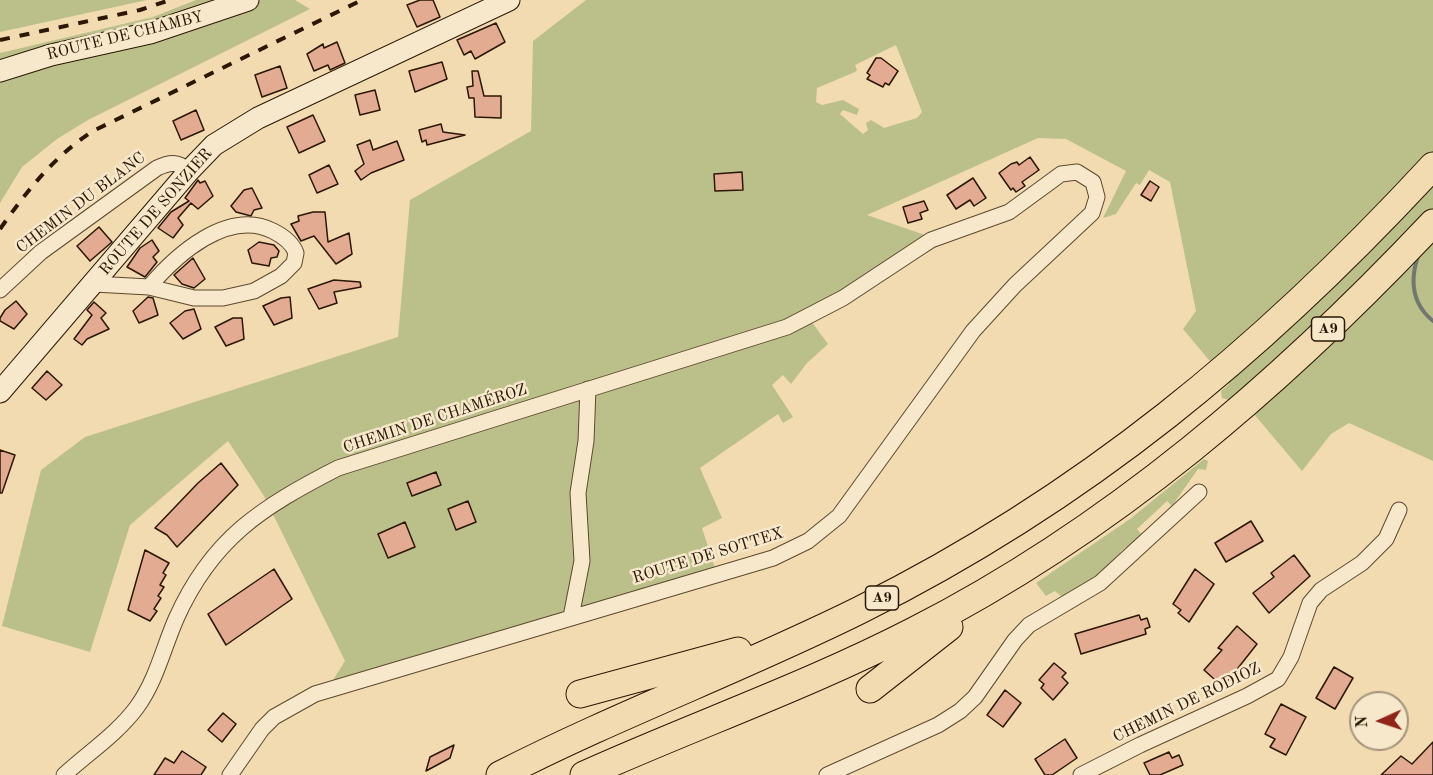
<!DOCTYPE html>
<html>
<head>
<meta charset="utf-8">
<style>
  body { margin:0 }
  #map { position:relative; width:1433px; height:775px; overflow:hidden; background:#f2dbb0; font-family:"Old Standard TT",serif }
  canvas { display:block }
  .north { position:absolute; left:1349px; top:691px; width:60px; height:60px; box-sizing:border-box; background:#f7e8cc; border:2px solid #a5947c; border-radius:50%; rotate:267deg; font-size:16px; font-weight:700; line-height:24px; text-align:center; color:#2b1703 }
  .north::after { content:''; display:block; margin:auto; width:21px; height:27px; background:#8f2418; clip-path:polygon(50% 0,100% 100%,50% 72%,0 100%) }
</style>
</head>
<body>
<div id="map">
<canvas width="1433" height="775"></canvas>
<div class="north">N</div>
</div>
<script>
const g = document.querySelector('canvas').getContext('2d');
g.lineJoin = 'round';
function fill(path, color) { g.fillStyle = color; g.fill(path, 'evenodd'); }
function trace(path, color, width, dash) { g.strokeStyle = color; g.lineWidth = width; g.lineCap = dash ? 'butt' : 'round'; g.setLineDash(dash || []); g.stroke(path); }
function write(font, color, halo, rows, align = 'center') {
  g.font = font + ' "Old Standard TT",serif'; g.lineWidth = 5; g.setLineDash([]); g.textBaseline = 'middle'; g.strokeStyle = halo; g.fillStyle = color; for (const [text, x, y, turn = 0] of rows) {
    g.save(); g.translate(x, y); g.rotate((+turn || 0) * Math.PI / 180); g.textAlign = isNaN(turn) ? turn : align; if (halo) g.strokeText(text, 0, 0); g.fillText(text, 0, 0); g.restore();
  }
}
const green = new Path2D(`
  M 0,0 L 147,0 L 0,32 Z
  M 196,0 L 295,0 L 310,9 L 88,120 L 57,139 L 22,167 L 0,203 L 0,53 L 153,17 Z
  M 586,0 L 1433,0 L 1433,461 L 1349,423 L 1331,434 L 1302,471 L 1237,394 L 1229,400 L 1222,398 L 1221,391 L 1229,384 L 1183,329 L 1196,311 L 1170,182 L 1149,170 L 1140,185 L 1136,183 L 1116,214 L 1103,218 L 1126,171 L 1066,139 L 1038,138 L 867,215 L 925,235 L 940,245 L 811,321 L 828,344 L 807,363 L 791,384 L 783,375 L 772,385 L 793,417 L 783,423 L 778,414 L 700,468 L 722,518 L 702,528 L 715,568 L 333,680 L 345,661 L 264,496 L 228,441 L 130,525 L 90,652 L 2,626 L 41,470 L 85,437 L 398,337 L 410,200 L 531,131 L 533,41 ZM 896,45 L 922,112 L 917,118 L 884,128 L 871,120 L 866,123 L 868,130 L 863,134 L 840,114 L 843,110 L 857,115 L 859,109 L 843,100 L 822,105 L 816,102 L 817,88 L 855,72 L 857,70 L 855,65 Z
  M 1204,459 L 1208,461 L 1206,470 L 1198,469 L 1172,506 L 1167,501 L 1137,529 L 1142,535 L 1120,552 L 1123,555 C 1107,570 1084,594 1061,596 L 1055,591 L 1046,596 L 1036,583 L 1130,519 Z`);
const stream = new Path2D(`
  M 1418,256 C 1410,280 1411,303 1433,321`);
const building = new Path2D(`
  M 420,0 L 433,0 L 440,17 L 417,27 L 407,5 Z
  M 496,23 L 505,42 L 475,59 L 471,51 L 464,55 L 457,40 Z
  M 337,42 L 345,63 L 330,70 L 328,65 L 314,71 L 307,54 L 323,44 L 324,48 Z
  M 876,58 L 881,58 L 898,71 L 889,85 L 885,83 L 883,87 L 867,79 L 870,75 L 867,73 Z
  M 442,62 L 447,79 L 415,92 L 409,71 Z
  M 280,66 L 287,88 L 262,97 L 255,75 Z
  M 472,71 L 478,71 L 484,96 L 501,96 L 501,118 L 475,117 L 474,98 L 469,98 L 467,87 L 473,86 Z
  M 375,90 L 380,110 L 360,115 L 355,95 Z
  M 196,110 L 204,130 L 181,140 L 173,121 Z
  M 313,115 L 325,141 L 299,153 L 287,127 Z
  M 441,124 L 443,132 L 465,135 L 427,145 L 426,140 L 422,142 L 419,130 Z
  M 370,140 L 373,150 L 397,141 L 404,160 L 371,173 L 361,180 L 355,171 L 364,164 L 357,145 Z
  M 1030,157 L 1039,170 L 1022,182 L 1025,186 L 1016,192 L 1013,188 L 1011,190 L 999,173 L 1011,164 L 1017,162 L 1019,165 Z
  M 329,165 L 338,184 L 317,193 L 309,175 Z
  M 742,172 L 743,190 L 715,191 L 714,174 Z
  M 973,178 L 986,198 L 974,206 L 970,200 L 956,209 L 947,195 Z
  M 198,180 L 200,183 L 205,181 L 213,196 L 198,209 L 191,203 L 178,218 L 183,225 L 173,238 L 158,228 L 171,212 L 189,201 L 185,198 Z
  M 1150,181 L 1159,187 L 1151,201 L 1141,195 Z
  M 252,188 L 262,208 L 254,210 L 251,216 L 236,212 L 231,206 L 244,190 Z
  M 924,201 L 928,210 L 920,213 L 922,219 L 908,223 L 903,207 Z
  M 313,212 L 325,212 L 328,242 L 349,233 L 352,254 L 336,264 L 314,236 L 301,241 L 291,224 L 299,221 L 298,216 Z
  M 99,227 L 112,242 L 90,261 L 77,246 Z
  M 152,240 L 159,251 L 153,257 L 157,262 L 145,277 L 127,267 L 140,248 Z
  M 259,242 L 274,245 L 279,251 L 277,257 L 271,258 L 269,266 L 252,263 L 248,250 Z
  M 193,258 L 205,279 L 194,288 L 182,284 L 174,275 Z
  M 334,280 L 360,282 L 361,287 L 334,292 L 337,303 L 319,309 L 308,289 Z
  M 148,297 L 153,298 L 158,315 L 139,323 L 133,311 Z
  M 290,297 L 292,318 L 274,325 L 263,306 L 281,298 Z
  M 16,301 L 27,314 L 14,329 L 0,321 L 0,318 L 5,310 Z
  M 94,302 L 106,313 L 101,318 L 109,329 L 87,339 L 82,345 L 74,339 L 92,315 L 87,310 Z
  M 194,309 L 201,329 L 183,339 L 170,323 L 185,311 Z
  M 233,318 L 242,318 L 244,339 L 226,346 L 215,327 Z
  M 47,371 L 62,385 L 46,400 L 32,388 Z
  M 0,450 L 15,455 L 2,493 L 0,493 Z
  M 221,463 L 238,485 L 177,547 L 167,535 L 155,528 L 198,483 Z
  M 436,472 L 441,485 L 412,496 L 407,483 Z
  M 468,501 L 476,522 L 456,530 L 448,509 Z
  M 1251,521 L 1263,541 L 1226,562 L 1215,543 Z
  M 405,522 L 415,547 L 388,558 L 378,534 Z
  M 145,550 L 169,563 L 163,573 L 166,575 L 160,585 L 164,587 L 158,596 L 161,598 L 154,609 L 157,611 L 150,621 L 128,610 Z
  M 1294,555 L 1310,576 L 1269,613 L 1253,593 L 1274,577 L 1271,573 Z
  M 274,569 L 292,599 L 226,645 L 208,614 Z
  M 1195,569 L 1214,584 L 1189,622 L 1178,613 L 1181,610 L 1173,604 Z
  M 1139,615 L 1141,620 L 1147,618 L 1150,627 L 1145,629 L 1146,634 L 1081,654 L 1075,634 Z
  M 1237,626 L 1257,644 L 1223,687 L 1204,670 L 1222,650 L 1218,648 Z
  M 1054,663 L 1066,673 L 1062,677 L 1068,683 L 1053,700 L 1041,688 L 1044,684 L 1039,680 Z
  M 1334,667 L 1353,678 L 1335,709 L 1316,698 Z
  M 1005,690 L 1021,703 L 1003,727 L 987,715 Z
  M 1281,704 L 1306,717 L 1286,755 L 1270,747 L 1275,739 L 1265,734 Z
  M 223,713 L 236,724 L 222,742 L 208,730 Z
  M 1065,739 L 1077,758 L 1052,775 L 1045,775 L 1035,759 Z
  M 1433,742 L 1433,775 L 1381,775 L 1401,756 L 1412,764 Z
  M 454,745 L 450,758 L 426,771 L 430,757 Z
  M 182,751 L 206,767 L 201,775 L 154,775 L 165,758 L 174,763 Z
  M 1169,752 L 1172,758 L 1179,755 L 1183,765 L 1160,775 L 1150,775 L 1144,763 Z`);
const street = new Path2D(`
  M 94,284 L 149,287 L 194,298 L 223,298 L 254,291 L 281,276 L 294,263 L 296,253 C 292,242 283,236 273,231 C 228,208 176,255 149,287
  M 0,290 L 41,252 L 157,168 C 170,162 177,161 189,171
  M 571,617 L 582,561 L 578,493 L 586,441 L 588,389
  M 64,775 C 88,753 118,733 137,707 C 156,681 163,649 176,619 C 212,538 262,507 338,468 L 787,327 L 843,298 L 931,240 L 1009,212 L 1061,174 L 1077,172 L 1093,182 L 1097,197 L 1092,213 L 1015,285 L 973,331 L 839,516 L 808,541 L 773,558 L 315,694 L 274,717 L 262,729 L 230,775
  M 827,775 L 938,725 L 960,711 L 975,697 L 1015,640 L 1029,625 L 1100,583 L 1199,492
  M 1081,775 L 1140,745 L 1247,696 L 1278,679 L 1291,657 L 1310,603 L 1321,590 L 1362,563 L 1386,539 L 1399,510`);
const secondary = new Path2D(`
  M 0,71 L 51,55 L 150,33 L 248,0
  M 0,392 L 189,171 L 214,145 L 258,118 L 509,0`);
const highway = new Path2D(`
  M 870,689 L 949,627
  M 580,694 L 738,651
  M 500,775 C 617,715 741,669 860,610 C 1085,498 1263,350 1433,166
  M 584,775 C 693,726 807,686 914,631 C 1112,530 1281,384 1433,223`);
const rail = new Path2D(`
  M 0,40 L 140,10 L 170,0
  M 0,229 C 27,191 53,157 93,131 L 362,0`);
const shields = [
  [1328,329,33],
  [882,598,33]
];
const shieldNames = [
  ["A9",1328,329],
  ["A9",882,598]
];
const streetNames = [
  ["ROUTE DE CHAMBY",125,36,-14],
  ["CHEMIN DU BLANC",81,203,-37],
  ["ROUTE DE SONZIER",156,212,-49],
  ["CHEMIN DE CHAMÉROZ",435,419,-18],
  ["ROUTE DE SOTTEX",708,556,-17],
  ["CHEMIN DE RODIOZ",1187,703,-26]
];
fill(green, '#bbc08b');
trace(stream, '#727870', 4);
fill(building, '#e3ab92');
trace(building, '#2b1703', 1.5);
trace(street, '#5d482e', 17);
trace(secondary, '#2b1703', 23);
trace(highway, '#2b1703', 29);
trace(street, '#f7e8cc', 15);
trace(secondary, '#f7e8cc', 21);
trace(highway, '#f2dbb0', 27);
trace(rail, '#2b1703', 4, [10, 10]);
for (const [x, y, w] of shields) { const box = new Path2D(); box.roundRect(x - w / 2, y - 12, w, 24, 4.5); g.fillStyle = '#f7e8cc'; g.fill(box); trace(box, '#2b1703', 1.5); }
write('bold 15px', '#2b1703', null, shieldNames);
write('16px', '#2b1703', '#f7e8cc', streetNames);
</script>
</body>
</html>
